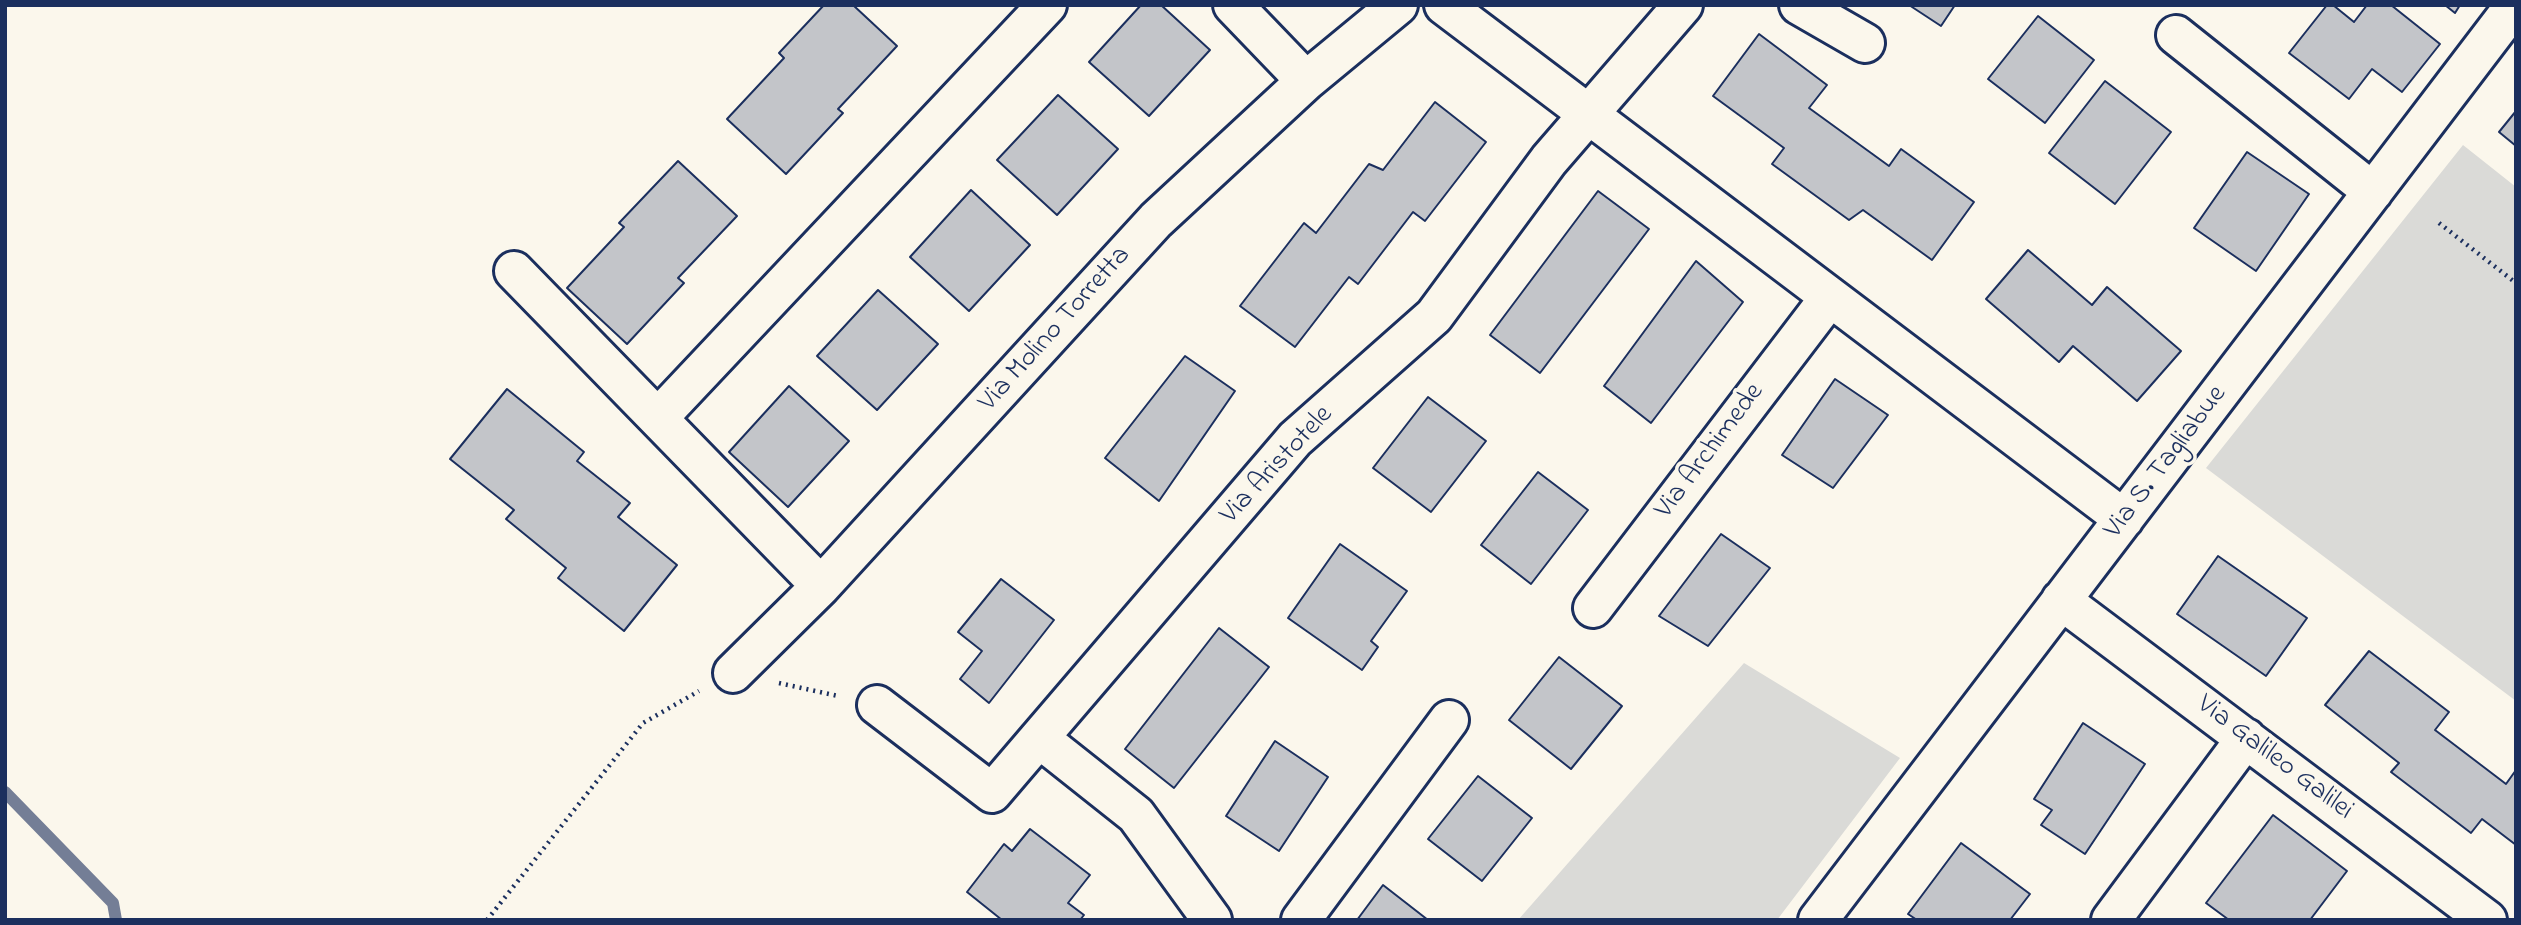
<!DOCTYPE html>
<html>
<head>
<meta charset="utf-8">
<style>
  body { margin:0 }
  #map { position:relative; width:2521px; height:925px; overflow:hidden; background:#fbf7ec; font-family:"Indie Flower",sans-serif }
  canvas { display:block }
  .frame { position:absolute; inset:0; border:7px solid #1b2f5e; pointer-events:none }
</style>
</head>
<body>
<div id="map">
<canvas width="2521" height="925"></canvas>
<div class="frame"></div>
</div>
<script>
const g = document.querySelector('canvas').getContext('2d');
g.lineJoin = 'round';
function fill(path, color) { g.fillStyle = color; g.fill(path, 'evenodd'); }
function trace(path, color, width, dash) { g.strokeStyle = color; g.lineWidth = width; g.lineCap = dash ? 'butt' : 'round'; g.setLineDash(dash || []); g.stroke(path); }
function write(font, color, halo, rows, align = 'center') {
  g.font = font + ' "Indie Flower",sans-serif'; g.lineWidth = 7; g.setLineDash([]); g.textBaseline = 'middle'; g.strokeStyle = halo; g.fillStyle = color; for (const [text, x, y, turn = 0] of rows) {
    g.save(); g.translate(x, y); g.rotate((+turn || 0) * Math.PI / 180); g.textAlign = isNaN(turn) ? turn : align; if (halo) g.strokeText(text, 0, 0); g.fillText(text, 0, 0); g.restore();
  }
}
const green = new Path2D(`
  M 2463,145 L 2516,187 L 2516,701 L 2206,468 Z
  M 1744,663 L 1900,758 L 1777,920 L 1518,920 Z`);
const stream = new Path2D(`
  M 5,792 L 113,903 L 116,920`);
const building = new Path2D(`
  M 824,5 L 853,5 L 897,46 L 838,109 L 843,113 L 786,174 L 727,119 L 784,58 L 779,53 Z
  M 1141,5 L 1161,5 L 1210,50 L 1149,116 L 1089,62 Z
  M 1909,5 L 1955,5 L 1941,26 Z
  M 2327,5 L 2333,5 L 2354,22 L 2367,5 L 2391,5 L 2440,44 L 2402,92 L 2372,69 L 2349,99 L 2289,53 Z
  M 2445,5 L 2460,5 L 2455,13 Z
  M 2038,16 L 2094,60 L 2045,123 L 1988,79 Z
  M 1759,34 L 1827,85 L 1809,108 L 1889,166 L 1901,149 L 1974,202 L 1932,260 L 1863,210 L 1849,220 L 1772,164 L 1784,148 L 1713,96 Z
  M 2105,81 L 2171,132 L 2115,204 L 2049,153 Z
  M 1058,95 L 1118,149 L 1057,215 L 997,160 Z
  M 1435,102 L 1486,142 L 1425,221 L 1413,212 L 1358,284 L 1349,277 L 1295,347 L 1240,306 L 1304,223 L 1316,233 L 1369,164 L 1383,170 Z
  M 2516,111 L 2516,146 L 2499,132 Z
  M 2247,152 L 2309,194 L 2256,271 L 2194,228 Z
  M 678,161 L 737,216 L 678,278 L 684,283 L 627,344 L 567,288 L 624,227 L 619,223 Z
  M 971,190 L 1030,245 L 969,311 L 910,257 Z
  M 1598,191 L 1649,229 L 1540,373 L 1490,335 Z
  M 2028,250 L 2092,305 L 2107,287 L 2181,351 L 2137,401 L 2073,346 L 2059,362 L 1986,299 Z
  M 1696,261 L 1743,302 L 1651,423 L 1604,386 Z
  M 878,290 L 938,344 L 877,410 L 817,356 Z
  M 1185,356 L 1235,391 L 1159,501 L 1105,458 Z
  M 1835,379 L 1888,415 L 1833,488 L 1782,455 Z
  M 789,386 L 849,441 L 788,507 L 729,452 Z
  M 507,389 L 584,452 L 577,461 L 630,503 L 618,517 L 677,565 L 624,631 L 558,578 L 566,568 L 506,519 L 514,510 L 450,459 Z
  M 1428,397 L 1486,441 L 1431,512 L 1373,468 Z
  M 1538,472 L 1588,510 L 1531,584 L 1481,545 Z
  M 1721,534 L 1770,568 L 1708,646 L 1659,616 Z
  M 1340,544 L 1407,591 L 1371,641 L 1378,647 L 1362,670 L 1288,618 Z
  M 2218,556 L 2307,618 L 2266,676 L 2177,614 Z
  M 1001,579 L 1054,620 L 989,703 L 960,679 L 982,651 L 958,632 Z
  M 1219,628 L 1269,667 L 1174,788 L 1125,749 Z
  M 2369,651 L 2449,712 L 2435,730 L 2506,784 L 2516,770 L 2516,845 L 2482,819 L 2471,833 L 2391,772 L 2399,763 L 2325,705 Z
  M 1559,657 L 1622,706 L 1571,769 L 1509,720 Z
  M 2083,723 L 2145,764 L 2085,854 L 2041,825 L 2052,810 L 2034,799 Z
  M 1275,741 L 1328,777 L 1279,851 L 1226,816 Z
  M 1478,776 L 1532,818 L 1482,881 L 1428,839 Z
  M 2273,815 L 2347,871 L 2310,920 L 2229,920 L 2206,903 Z
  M 1030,829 L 1090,875 L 1068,903 L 1084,915 L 1080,920 L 1002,920 L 967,892 L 1004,844 L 1012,851 Z
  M 1961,843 L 2030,894 L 2010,920 L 1917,920 L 1908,914 Z
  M 1383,885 L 1428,920 L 1357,920 Z`);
const path = new Path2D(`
  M 2439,223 L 2516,283
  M 779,683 L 838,696
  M 487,920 L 643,723 L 699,691`);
const minor = new Path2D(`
  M 1233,5 L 1306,81
  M 1444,5 L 2124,519
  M 1799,5 L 1865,43
  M 2176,35 L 2373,192
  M 514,271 L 821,586
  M 658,418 L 1047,5
  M 2061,600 L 2487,920
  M 1593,608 L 1830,297
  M 733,673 L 821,586 L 1156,220 L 1306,81 L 1398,5
  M 877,705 L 992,793 L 1039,738
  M 1212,920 L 1136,815 L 1039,738 L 1295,439 L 1434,316 L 1549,160 L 1683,5
  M 1301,920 L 1449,720
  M 1818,920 L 2515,5
  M 2111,920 L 2246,738`);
const streetNames = [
  ["Via Molino Torretta",1056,330,-48],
  ["Via Archimede",1711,452,-53],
  ["Via S. Tagliabue",2167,463,-53],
  ["Via Aristotele",1278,466,-47],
  ["Via Galileo Galilei",2274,759,37]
];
fill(green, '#dadad7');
trace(stream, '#747e96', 12);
fill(building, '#c3c5c9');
trace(building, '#1b2f5e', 2);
trace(minor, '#1b2f5e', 44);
trace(path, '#1b2f5e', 4.5, [2, 5]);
trace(minor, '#fbf7ec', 38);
write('28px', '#1b2f5e', '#fbf7ec', streetNames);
</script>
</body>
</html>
